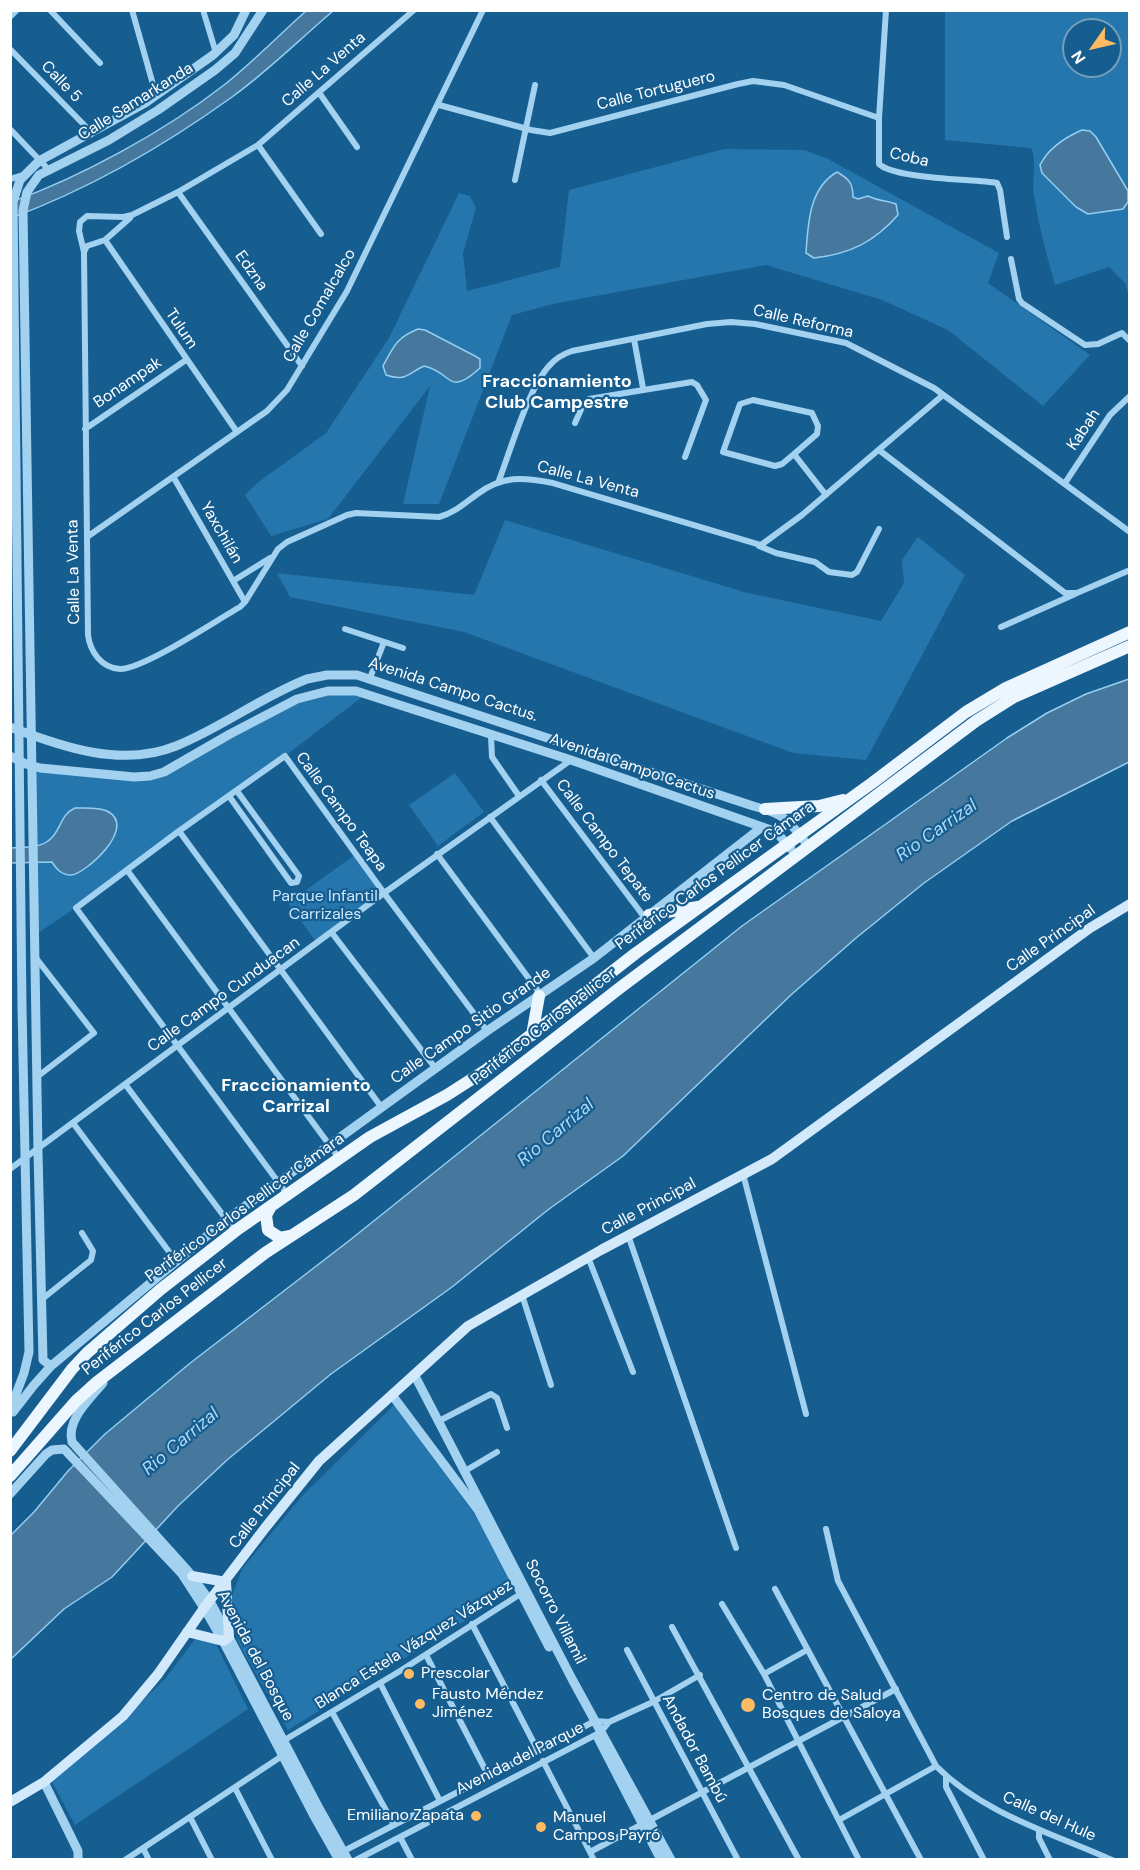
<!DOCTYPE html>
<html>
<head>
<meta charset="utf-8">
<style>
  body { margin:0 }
  #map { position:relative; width:1140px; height:1870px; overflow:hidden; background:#165d90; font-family:"DM Sans",sans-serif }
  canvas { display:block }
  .frame { position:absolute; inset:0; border:12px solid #fff; pointer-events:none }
  .north { position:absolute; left:1062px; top:18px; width:60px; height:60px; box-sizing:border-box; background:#165d90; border:2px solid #739ebc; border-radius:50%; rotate:236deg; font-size:16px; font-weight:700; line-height:24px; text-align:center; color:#fff }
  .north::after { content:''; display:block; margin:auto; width:21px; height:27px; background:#ffbb62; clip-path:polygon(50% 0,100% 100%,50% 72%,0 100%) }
</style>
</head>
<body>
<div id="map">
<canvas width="1140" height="1870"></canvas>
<div class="frame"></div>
<div class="north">N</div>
</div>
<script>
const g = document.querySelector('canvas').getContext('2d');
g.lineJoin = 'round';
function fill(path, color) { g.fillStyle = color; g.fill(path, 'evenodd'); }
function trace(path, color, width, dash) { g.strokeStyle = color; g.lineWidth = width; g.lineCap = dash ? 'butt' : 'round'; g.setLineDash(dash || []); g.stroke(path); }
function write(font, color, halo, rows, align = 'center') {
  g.font = font + ' "DM Sans",sans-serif'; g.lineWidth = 4.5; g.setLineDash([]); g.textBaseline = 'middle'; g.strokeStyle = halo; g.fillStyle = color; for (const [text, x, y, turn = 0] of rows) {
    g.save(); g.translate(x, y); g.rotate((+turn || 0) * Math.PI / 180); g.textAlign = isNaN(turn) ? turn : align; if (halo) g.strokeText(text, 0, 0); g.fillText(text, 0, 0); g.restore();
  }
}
const green = new Path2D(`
  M 945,11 L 1129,11 L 1129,296 L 1125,283 L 1109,267 L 1055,285 C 1047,255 1038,225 1034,194 C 1032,179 1037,160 1031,148 L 945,140 ZM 1074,30 L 1110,30 L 1110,66 L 1074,66 Z
  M 724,149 L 804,150 L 826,158 L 999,253 L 988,283 L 1090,355 L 1043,406 L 948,330 L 882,300 L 766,265 L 557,303 L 512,315 L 439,504 L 403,504 L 430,386 L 328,519 L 271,536 L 245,495 L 257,483 L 326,433 L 389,338 L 459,193 L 470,196 L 476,208 L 463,253 L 467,291 L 560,267 L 569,190 Z
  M 505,520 L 748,593 L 881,621 L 904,583 L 902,560 L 918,537 L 965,575 L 866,760 L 793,753 L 464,632 L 290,597 L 277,573 L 474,595 Z
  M 366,694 C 258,777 149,860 35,935 L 32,766 L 145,777 L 308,695 Z
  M 455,773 L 484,812 L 438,846 L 409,805 Z
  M 356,854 L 384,893 L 317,943 L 288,903 Z
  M 394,1405 L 476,1516 L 512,1586 L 463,1622 L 288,1730 L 238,1642 L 229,1604 L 242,1569 L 301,1497 Z
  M 196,1638 L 215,1642 L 248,1709 L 75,1825 L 51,1780 L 120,1722 L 164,1680 Z`);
const water = new Path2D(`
  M 306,11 L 333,11 C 300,39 268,71 232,97 C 164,146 89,189 11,218 L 11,202 C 81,177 165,131 224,85 C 253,62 279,35 306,11 Z
  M 1082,130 L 1090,131 L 1096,137 L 1128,191 L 1128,202 L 1123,209 L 1088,214 L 1076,207 L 1042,173 L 1040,165 C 1048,149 1066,137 1082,130 Z
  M 837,172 C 849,179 853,183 853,197 L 858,199 L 868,196 C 877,201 886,200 896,204 L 898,215 C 874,242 850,254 814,258 L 806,253 C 808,224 809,188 837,172 Z
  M 418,329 L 425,330 L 475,356 L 480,359 L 480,368 C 447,398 453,372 424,366 C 408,373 406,382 386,375 L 383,366 C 394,346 396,338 418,329 Z
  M 1129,679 L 1129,762 L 1012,821 L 924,883 L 856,938 L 792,994 L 623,1156 L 549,1209 L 452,1287 L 331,1374 L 227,1460 L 178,1506 L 112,1577 L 64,1609 L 11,1659 L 11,1535 L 34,1512 L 68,1471 L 105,1434 L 189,1364 L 350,1240 L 742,926 L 1007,738 L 1047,713 L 1086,694 Z
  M 75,808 C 84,808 99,807 107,811 C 139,827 84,875 71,875 C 62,875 57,870 52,862 L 11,863 L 11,848 C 22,847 39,848 48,841 C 61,833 59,815 75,808 Z`);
const minor = new Path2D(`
  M 50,10 L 100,63
  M 132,10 L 156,95
  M 203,10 L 216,53
  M 414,10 L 258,145 L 178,192 L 132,215 L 123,217 L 87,216 L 80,222 L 79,231 L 84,252 L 88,635 C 90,651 101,668 120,669 C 144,669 215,621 240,607 L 245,602 L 278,549 L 287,542 L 347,515 L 356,513 L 439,517 C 454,513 464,504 476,495 C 502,475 523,477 553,483 L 761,545 L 802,515 L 943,395
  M 886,10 L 879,118 L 879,164 C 895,179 972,179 997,183 L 1000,190 L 1007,237
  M 10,17 L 17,10
  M 10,49 L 92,133
  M 320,94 L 357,147
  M 439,105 L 531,130 L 550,133 L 738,84 L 753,81 L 784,85 L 879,118
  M 10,129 L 48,169
  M 258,145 L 321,234
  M 10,179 L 24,175
  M 515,180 L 535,85
  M 178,192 L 302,366
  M 105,240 L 237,432
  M 84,252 L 87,246 L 105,240 L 130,218
  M 1011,259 L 1019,299 L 1022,303 L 1085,345 L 1098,344 L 1122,333 L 1130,341
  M 634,339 L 643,388
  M 575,423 L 583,405 L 589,399 L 692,382 L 697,385 L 706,400 L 685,457
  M 85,429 L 186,360
  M 879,450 L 1065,593 L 1077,593 L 1130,570
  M 794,454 L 817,434 L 818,426 L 812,413 L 753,400 L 740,404 L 723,452 L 775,466 L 782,464 L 794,454 L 826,495
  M 174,478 L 245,602
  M 498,483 C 510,452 528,389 549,366 C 555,359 563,354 572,351 L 707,324 L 731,322 L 755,324 L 846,343 L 934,388 L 1130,532
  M 1065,483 L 1110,415 L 1130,396
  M 87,537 L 267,411 L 287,390 L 347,291 L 483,10
  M 759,546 L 776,553 L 815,562 L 829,572 L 852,575 L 857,572 L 879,529
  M 233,581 L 270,558
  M 1001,627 L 1075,594
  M 345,629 L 403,648
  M 370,678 L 384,642
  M 491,736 L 492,757 L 519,796
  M 541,780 L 645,918
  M 229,796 L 291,883 L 297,882 L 299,876 L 237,791
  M 490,817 L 594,958
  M 179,831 L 382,1108
  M 437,854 L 541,995
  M 127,870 L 339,1158
  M 332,933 L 436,1069
  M 36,958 L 94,1033 L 37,1077
  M 125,1084 L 235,1231
  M 73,1123 L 176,1261
  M 10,1169 L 384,893 L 571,760
  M 743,1174 L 806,1414
  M 287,1194 L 76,908 L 179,831 L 285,756 L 384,893 L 487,1031
  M 628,1235 L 736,1548
  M 588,1257 L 633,1372
  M 522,1295 L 551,1385
  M 41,1300 L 91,1260 L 93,1251 L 82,1233
  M 439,1421 L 491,1394 L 497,1398 L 507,1428
  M 465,1471 L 497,1452
  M 826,1529 L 838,1581 L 936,1766 C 984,1814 1052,1833 1112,1860
  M 775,1589 L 921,1860
  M 722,1604 L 764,1674 L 859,1860
  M 472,1624 L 537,1749
  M 672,1627 L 799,1860
  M 627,1650 L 738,1860
  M 426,1655 L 488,1775
  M 764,1674 L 807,1650
  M 380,1683 L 440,1801
  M 332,1712 L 394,1825
  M 283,1741 L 400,1671 L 522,1593
  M 543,1761 L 594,1860
  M 946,1776 L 946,1787 L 984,1860
  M 235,1788 L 272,1860
  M 190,1817 L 212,1860
  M 839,1820 L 936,1766
  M 1039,1831 L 1039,1838 L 1050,1860
  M 400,1837 L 412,1860
  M 143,1848 L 149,1860
  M 590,1852 L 896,1689
  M 340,1853 L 595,1721 L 609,1722 L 653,1702 L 700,1675
  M 125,1860 L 285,1754
  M 356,1860 L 601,1732 L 609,1722`);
const tertiary = new Path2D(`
  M 10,727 C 62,747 122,768 176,746 C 221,728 261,697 307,679 L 327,675 L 357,675 L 753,806 C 785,814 789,820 808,846
  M 10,756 L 26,764 L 40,768 L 134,777 L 150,776 L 164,772 L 230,734 L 297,699 L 328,691 L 356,691 L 571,760 L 771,830 L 778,834 L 791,849
  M 51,1366 L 43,1360 L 38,1152 L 23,211 L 27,192 L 39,175 L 109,140 L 158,110 L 215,70 L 235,53 L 263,10
  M 415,1376 L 572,1679 L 671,1860
  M 103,1383 C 90,1399 66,1420 72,1442 L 188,1571 L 210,1601 L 320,1810 L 348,1860
  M 392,1395 L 478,1510 L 549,1647
  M 10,1410 L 24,1373 L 29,1352 L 22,1007 L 13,202 L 20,180 L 39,161 L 145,103 L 213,55 L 234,35 L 246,10
  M 13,1412 L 34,1385 L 51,1366 L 226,1220 L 487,1031 L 594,958 L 762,827
  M 10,1494 L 46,1454 L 52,1450 L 64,1449 L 182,1574 L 204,1608 L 223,1641 L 313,1814 L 339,1860
  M 598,1738 L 661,1860
  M 44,1782 L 78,1851 L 78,1860`);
const secondary = new Path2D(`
  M 192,1576 L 226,1582
  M 187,1632 L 223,1641 L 229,1637 L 226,1582
  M 10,1802 L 44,1782 L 123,1716 L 158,1674 L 204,1608 L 265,1528 L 319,1461 L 468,1326 L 601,1250 L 772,1159 L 1090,928 L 1130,904`);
const primary = new Path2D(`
  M 765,809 L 819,806 L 843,800
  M 649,915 L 698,907
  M 532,1035 L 539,996
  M 271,1206 L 266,1215 L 268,1230 L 280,1238 L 290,1236
  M 10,1451 L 72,1369 L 87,1353 L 161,1289 L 238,1229 L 370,1137 L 447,1095 L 486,1070 L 636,953 L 872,783 L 966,712 L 1006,688 L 1130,632
  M 10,1476 L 76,1401 L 97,1382 L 265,1253 L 354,1195 L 621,987 L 976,721 L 1014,697 L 1130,646`);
const markers = [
  [409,1674,6,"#ffbb62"],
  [420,1704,6,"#ffbb62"],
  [748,1705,8,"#ffbb62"],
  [476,1816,6,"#ffbb62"],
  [541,1827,6,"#ffbb62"]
];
const streetNames = [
  ["Calle La Venta",324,70,-41],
  ["Calle 5",61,82,46],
  ["Calle Tortuguero",656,91,-14],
  ["Calle Samarkanda",136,102,-32],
  ["Coba",909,158,13],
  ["Edzna",251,271,55],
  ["Calle Comalcalco",320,306,-60],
  ["Calle Reforma",803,322,13],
  ["Tulum",181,329,56],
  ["Bonampak",128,383,-34],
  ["Kabah",1084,430,-56],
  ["Calle La Venta",588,480,15],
  ["Yaxchilán",221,533,60],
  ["Calle La Venta",74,572,-91],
  ["Avenida Campo Cactus.",453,690,18],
  ["Avenida Campo Cactus",632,767,19],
  ["Calle Campo Teapa",341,812,54],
  ["Calle Campo Tepate",604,841,53],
  ["Periférico Carlos Pellicer Cámara",715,876,-36],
  ["Calle Principal",1051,939,-35],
  ["Calle Campo Cunduacan",224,995,-36],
  ["Calle Campo Sitio Grande",471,1026,-35],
  ["Periférico Carlos Pellicer",544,1027,-38],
  ["Calle Principal",649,1207,-28],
  ["Periférico Carlos Pellicer Cámara",245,1208,-36],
  ["Periférico Carlos Pellicer",155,1317,-38],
  ["Calle Principal",265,1506,-52],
  ["Socorro Villamil",555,1612,63],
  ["Blanca Estela Vázquez Vázquez",414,1645,-32],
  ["Avenida del Bosque",255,1656,62],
  ["Andador Bambú",694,1749,62],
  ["Avenida del Parque",520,1759,-27],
  ["Calle del Hule",1049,1817,24]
];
const parkNames = [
  ["Parque Infantil",325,897],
  ["Carrizales",325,915]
];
const poiNames = [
  ["Prescolar",421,1674],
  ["Fausto Méndez",432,1695],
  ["Jiménez",432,1713],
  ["Centro de Salud",762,1696],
  ["Bosques de Saloya",762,1714],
  ["Emiliano Zapata",464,1816,"right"],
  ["Manuel",553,1818],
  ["Campos Payró",553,1836]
];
const neighbourhoodNames = [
  ["Fraccionamiento",557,382],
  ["Club Campestre",557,403],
  ["Fraccionamiento",296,1086],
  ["Carrizal",296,1107]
];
const waterNames = [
  ["Rio Carrizal",937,831,-35],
  ["Rio Carrizal",556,1133,-40],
  ["Rio Carrizal",181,1442,-40]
];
fill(green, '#2576ad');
fill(water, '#45789c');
trace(water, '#95cef3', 1.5);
trace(minor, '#a3d1f0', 6);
trace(tertiary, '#a3d1f0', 9);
trace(secondary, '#d1e9fb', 10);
trace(primary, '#ecf6ff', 12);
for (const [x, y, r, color] of markers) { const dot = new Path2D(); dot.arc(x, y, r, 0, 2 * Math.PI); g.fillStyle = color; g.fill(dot); trace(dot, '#165d90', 2); }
write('16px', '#fff', '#165d90', streetNames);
write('16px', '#cae7fb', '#165d90', parkNames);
write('16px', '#fff', '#165d90', poiNames, 'left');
write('bold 18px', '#fff', '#165d90', neighbourhoodNames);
write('italic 18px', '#afdaf7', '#165d90', waterNames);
</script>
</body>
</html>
